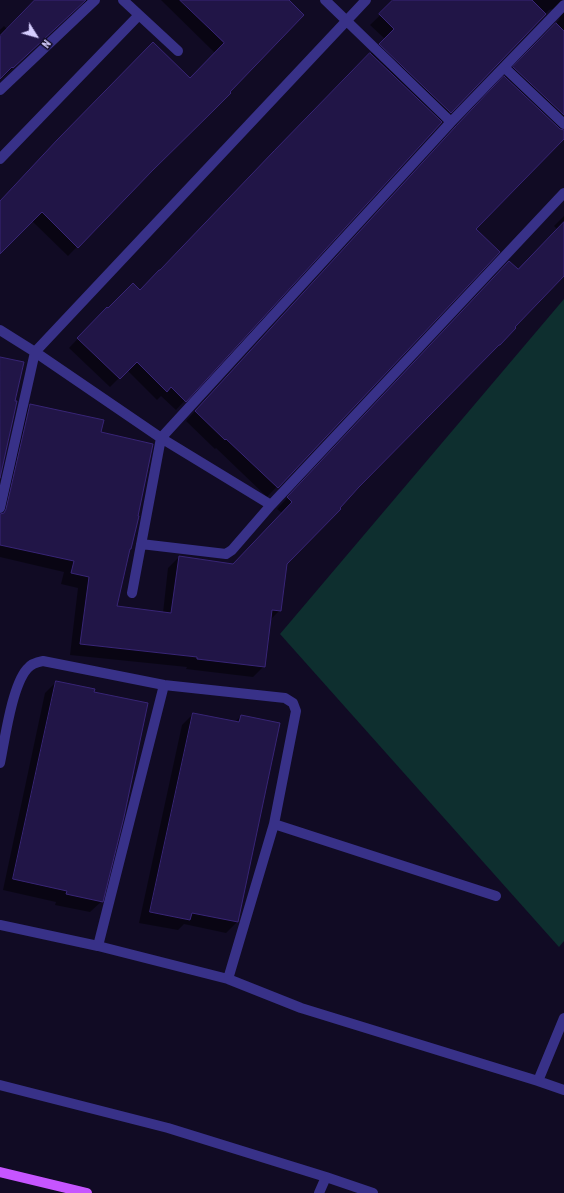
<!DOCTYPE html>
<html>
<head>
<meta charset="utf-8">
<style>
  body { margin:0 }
  #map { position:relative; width:564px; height:1193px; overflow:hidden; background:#110b24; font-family:"Roboto Condensed",sans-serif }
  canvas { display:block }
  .north { position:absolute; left:16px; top:16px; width:40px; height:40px; -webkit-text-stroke:3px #110b24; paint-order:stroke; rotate:127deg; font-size:11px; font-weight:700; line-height:16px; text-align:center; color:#d6ceff }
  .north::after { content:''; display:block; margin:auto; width:14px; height:18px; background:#d6ceff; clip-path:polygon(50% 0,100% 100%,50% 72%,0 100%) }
</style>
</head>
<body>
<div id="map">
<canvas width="564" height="1193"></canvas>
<div class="north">N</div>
</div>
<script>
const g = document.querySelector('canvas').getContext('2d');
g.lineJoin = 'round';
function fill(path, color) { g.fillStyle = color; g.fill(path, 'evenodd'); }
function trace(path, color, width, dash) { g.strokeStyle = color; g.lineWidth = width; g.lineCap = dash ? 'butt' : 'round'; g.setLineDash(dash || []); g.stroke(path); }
const green = new Path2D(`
  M 564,299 L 564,941 L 559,947 L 280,634 Z`);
const shadow = new Path2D(`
  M 36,0 L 88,0 L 85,3 L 80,5 L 3,77 L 2,76 L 0,78 L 0,30 L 4,26 L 7,29 Z
  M 161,0 L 287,0 L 149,173 L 68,256 L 32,221 L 0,253 L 0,201 L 49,150 L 190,79 L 215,53 Z
  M 396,0 L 564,0 L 564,137 L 475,229 L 498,252 L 267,497 L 216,448 L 215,449 L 186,421 L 446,138 L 559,20 L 561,14 L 556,8 L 549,10 L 440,122 L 176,410 L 161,396 L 157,400 L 127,370 L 110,387 L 69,348 L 107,308 L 108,309 L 139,291 L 385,39 L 370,25 Z
  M 564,216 L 564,276 L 286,563 L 280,610 L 270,620 L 264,666 L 253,677 L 186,669 L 187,667 L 70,655 L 78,588 L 61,584 L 64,572 L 0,557 L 0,503 L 20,416 L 30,405 L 128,551 L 116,607 L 163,613 L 168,568 L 179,557 L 233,565 L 282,513 L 277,509 L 498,273 L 517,271 L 558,230 L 554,226 Z
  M 56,682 L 93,692 L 102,901 L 90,912 L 55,905 L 56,902 L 3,890 L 45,693 Z
  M 193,714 L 235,722 L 241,716 L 279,724 L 237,922 L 226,933 L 184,924 L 178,930 L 139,923 L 182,725 Z`);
const building = new Path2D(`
  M 35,0 L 86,0 L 13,68 L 12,67 L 0,79 L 0,36 Z
  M 180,0 L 289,0 L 304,15 L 230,92 L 231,93 L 214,110 L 152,171 L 78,248 L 42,212 L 0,254 L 0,201 L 58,139 L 153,42 L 190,78 L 224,43 Z
  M 393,0 L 532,0 L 546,14 L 451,113 L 379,44 L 394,29 L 379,14 Z
  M 556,23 L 564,31 L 564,115 L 513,67 Z
  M 370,53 L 442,122 L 186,402 L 171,387 L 167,392 L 137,362 L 120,379 L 77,338 L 107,307 L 108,308 L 133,283 L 140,290 L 159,270 L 160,270 L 274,151 Z
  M 504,76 L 560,129 L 564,130 L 564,139 L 476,229 L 500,252 L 278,488 L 226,439 L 225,440 L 195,411 L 456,126 Z
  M 564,222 L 564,276 L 515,327 L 516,328 L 500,345 L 499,345 L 359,487 L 340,508 L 341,509 L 287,564 L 281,611 L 272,610 L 265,667 L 197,659 L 197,657 L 80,644 L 89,577 L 71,573 L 74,561 L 0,545 L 0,514 L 4,513 L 6,509 L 30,404 L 104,420 L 101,432 L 153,444 L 138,516 L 139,516 L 131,549 L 130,549 L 117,606 L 171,613 L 179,556 L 233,564 L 292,502 L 287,497 L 509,261 L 518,269 Z
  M 0,357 L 24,362 L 15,401 L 17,401 L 0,478 Z
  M 56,681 L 95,689 L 94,692 L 148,703 L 124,817 L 103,902 L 66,894 L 67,891 L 13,879 Z
  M 193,713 L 239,722 L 241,715 L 280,723 L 238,922 L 192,913 L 190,920 L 150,912 Z`);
const minor = new Path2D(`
  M 123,0 L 178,51
  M 325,0 L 451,122
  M 504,67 L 564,124
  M 0,90 L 95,0
  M 0,159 L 139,15
  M 0,330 L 35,352 L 161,438 L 271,505
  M 0,508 L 35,352 L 366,0
  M 141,544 L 226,554 L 232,550 L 271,505 L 564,193
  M 132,593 L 161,438 L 451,122 L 564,5
  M 0,763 C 5,739 12,686 27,669 C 31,664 37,662 43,661 L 164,685 L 285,698 L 293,703 L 296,711 L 274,824 L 228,979
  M 274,824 L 496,896
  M 0,925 L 98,946 L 228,979 L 301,1008 L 538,1081 L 564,1090
  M 98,946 L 164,685
  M 538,1081 L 564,1018
  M 0,1085 L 168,1128 L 326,1177 L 373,1193
  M 319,1193 L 326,1177`);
const major = new Path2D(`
  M 0,1172 L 87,1193`);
fill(green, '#0e2f2f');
fill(shadow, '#0007');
fill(building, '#211547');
trace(building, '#382576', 1);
trace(minor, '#383188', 10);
trace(major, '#c655ff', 10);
</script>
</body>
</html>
